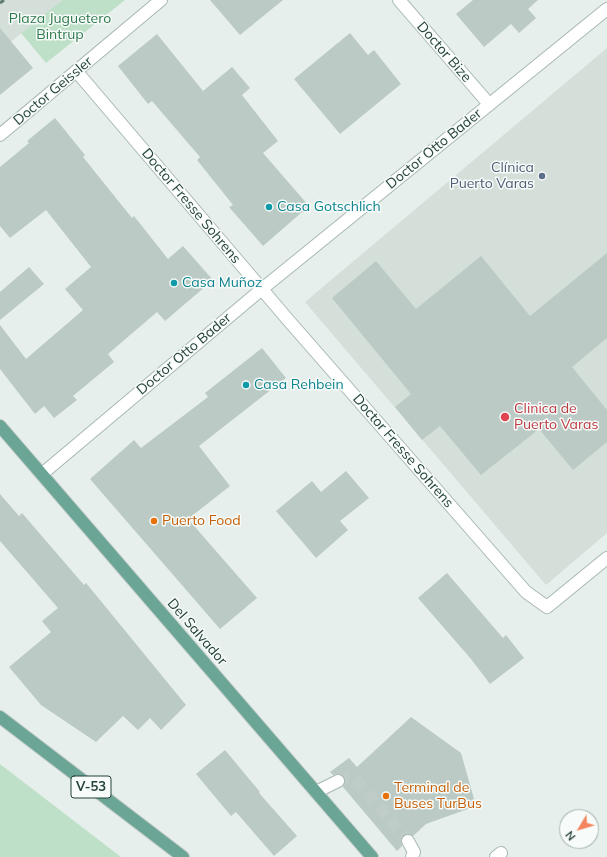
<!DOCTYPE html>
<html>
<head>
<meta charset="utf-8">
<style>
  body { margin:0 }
  #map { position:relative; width:607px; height:857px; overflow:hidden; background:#e6efeb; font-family:Mulish,sans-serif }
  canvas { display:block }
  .north { position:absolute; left:559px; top:809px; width:40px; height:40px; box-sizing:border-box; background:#f7fbf9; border:1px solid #a3b1ad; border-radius:50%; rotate:232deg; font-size:11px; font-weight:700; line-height:16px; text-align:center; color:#24423a }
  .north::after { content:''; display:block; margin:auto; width:14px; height:18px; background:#f4845f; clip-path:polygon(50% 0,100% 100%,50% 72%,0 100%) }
</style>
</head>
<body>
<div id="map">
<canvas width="607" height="857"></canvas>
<div class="north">N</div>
</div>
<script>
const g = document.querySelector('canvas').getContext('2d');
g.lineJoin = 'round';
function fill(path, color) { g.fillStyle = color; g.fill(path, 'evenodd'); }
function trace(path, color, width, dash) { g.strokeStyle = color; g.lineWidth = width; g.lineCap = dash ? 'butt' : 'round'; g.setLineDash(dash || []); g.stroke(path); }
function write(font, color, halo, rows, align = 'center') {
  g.font = font + ' Mulish,sans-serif'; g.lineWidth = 3; g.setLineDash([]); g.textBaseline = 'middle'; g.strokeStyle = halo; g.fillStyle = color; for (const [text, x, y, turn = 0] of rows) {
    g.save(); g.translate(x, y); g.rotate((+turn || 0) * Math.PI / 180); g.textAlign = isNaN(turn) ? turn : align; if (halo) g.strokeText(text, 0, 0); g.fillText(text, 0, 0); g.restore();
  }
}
const built = new Path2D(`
  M 0,0 L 65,0 L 0,50 Z
  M 607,48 L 607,533 L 546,585 L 305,302 Z`);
const green = new Path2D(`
  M 63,0 L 125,0 L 46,63 L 21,33 Z
  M 0,764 L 121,857 L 0,857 Z`);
const building = new Path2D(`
  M 210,0 L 283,0 L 240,35 Z
  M 473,0 L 538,0 L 528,9 L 536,18 L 519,33 L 511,24 L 484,47 L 456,14 Z
  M 0,28 L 33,68 L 0,95 Z
  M 350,33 L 368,55 L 374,50 L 401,84 L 340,134 L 294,79 Z
  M 157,34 L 203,91 L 232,67 L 250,88 L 242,95 L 278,141 L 263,153 L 309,206 L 263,246 L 229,207 L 233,205 L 197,160 L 200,157 L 152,101 L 148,104 L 118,66 Z
  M 55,118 L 85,155 L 83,157 L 132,218 L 134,216 L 168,259 L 183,246 L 213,280 L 165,321 L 157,312 L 108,354 L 114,362 L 73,396 L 77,400 L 54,418 L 44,406 L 35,414 L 0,369 L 0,325 L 26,359 L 83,310 L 65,289 L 91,267 L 46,210 L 10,238 L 0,226 L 0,167 L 29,143 L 27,141 Z
  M 607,253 L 607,338 L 572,367 L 607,410 L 607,442 L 573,470 L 539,429 L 481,475 L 440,426 L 422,440 L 395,407 L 411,394 L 332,298 L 376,261 L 416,309 L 481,256 L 530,316 Z
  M 29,267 L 44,284 L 0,320 L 0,292 Z
  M 262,348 L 286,378 L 199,446 L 230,486 L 188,519 L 257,598 L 220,629 L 90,479 L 134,440 L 141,448 L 208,397 L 205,393 Z
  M 346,471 L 369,498 L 340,521 L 348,530 L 316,558 L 276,511 L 312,481 L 321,492 Z
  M 0,494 L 19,516 L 22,513 L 84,585 L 86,583 L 186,705 L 161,730 L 150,718 L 138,730 L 123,716 L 96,742 L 41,705 L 9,667 L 51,632 L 42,621 L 58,608 L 0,541 Z
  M 447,573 L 503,638 L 506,635 L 524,658 L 490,684 L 471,659 L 418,598 Z
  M 411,717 L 461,753 L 476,806 L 426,824 L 413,836 L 409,834 L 404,835 L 401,840 L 402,846 L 397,851 L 343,787 L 345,782 L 344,777 L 339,774 L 333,775 L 330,772 L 349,758 L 357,767 Z
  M 225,750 L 260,792 L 259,793 L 297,836 L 274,856 L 236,812 L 231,816 L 196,774 Z`);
const minorTunnel = new Path2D(`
  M 338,781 L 346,778 L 353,778 L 358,782 L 408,841`);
const minor = new Path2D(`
  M 399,0 L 489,104
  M 77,72 L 289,321 L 526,592 L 547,607 L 607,558
  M 0,135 L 161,0
  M 42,474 L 262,289 L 607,9
  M 316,792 L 338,781
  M 408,841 L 414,852 L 412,857
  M 496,857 L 501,853`);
const major = new Path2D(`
  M 0,426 L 372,857
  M 0,717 L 183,857`);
const rail = new Path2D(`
  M 0,3 L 4,0`);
const markers = [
  [542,176,4,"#5c6f8a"],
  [269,207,4,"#0f9aa8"],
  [174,283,4,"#0f9aa8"],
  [246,385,4,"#0f9aa8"],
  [505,417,5,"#e0444e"],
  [154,521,4,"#e8710a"],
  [386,796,4,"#e8710a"]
];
const shields = [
  [91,787,40]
];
const shieldNames = [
  ["V-53",91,787]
];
const parkNames = [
  ["Plaza Juguetero",60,19],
  ["Bintrup",60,35]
];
const streetNames = [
  ["Doctor Bize",444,52,49],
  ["Doctor Geissler",53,91,-40],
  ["Doctor Otto Bader",434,149,-39],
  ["Doctor Fresse Sohrens",191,206,50],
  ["Doctor Otto Bader",184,354,-40],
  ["Doctor Fresse Sohrens",403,451,49],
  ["Del Salvador",197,632,49]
];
const serviceNames = [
  ["Clínica",534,168],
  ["Puerto Varas",534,184]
];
const cultureNames = [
  ["Casa Gotschlich",277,207],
  ["Casa Muñoz",182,283],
  ["Casa Rehbein",254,385]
];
const healthNames = [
  ["Clinica de",514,409],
  ["Puerto Varas",514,425]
];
const foodNames = [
  ["Puerto Food",162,521],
  ["Terminal de",394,788],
  ["Buses TurBus",394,804]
];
fill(built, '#d4dfda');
fill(green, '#bfe0c8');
fill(building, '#bbcac4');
trace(minorTunnel, '#bfccc8', 12, [12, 6]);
trace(minor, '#a8b8b2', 14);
trace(major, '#c2cac8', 14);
trace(minor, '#fff', 12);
trace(major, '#6aa596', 12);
trace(rail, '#5f7d75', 3, [8, 4]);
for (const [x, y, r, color] of markers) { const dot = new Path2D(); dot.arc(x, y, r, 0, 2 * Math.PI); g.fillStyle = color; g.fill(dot); trace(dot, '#f7fbf9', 1.5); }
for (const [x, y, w] of shields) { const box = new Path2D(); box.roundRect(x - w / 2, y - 11, w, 22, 3); g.fillStyle = '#f7fbf9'; g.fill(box); trace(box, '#24423a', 1); }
write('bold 13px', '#24423a', null, shieldNames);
write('14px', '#2d7a4b', '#f7fbf9', parkNames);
write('14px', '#24423a', '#f7fbf9', streetNames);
write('14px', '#4e5e75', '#f7fbf9', serviceNames, 'right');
write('14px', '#0d838f', '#f7fbf9', cultureNames, 'left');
write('14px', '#be3a42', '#f7fbf9', healthNames, 'left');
write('14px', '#c56008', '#f7fbf9', foodNames, 'left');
</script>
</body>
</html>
